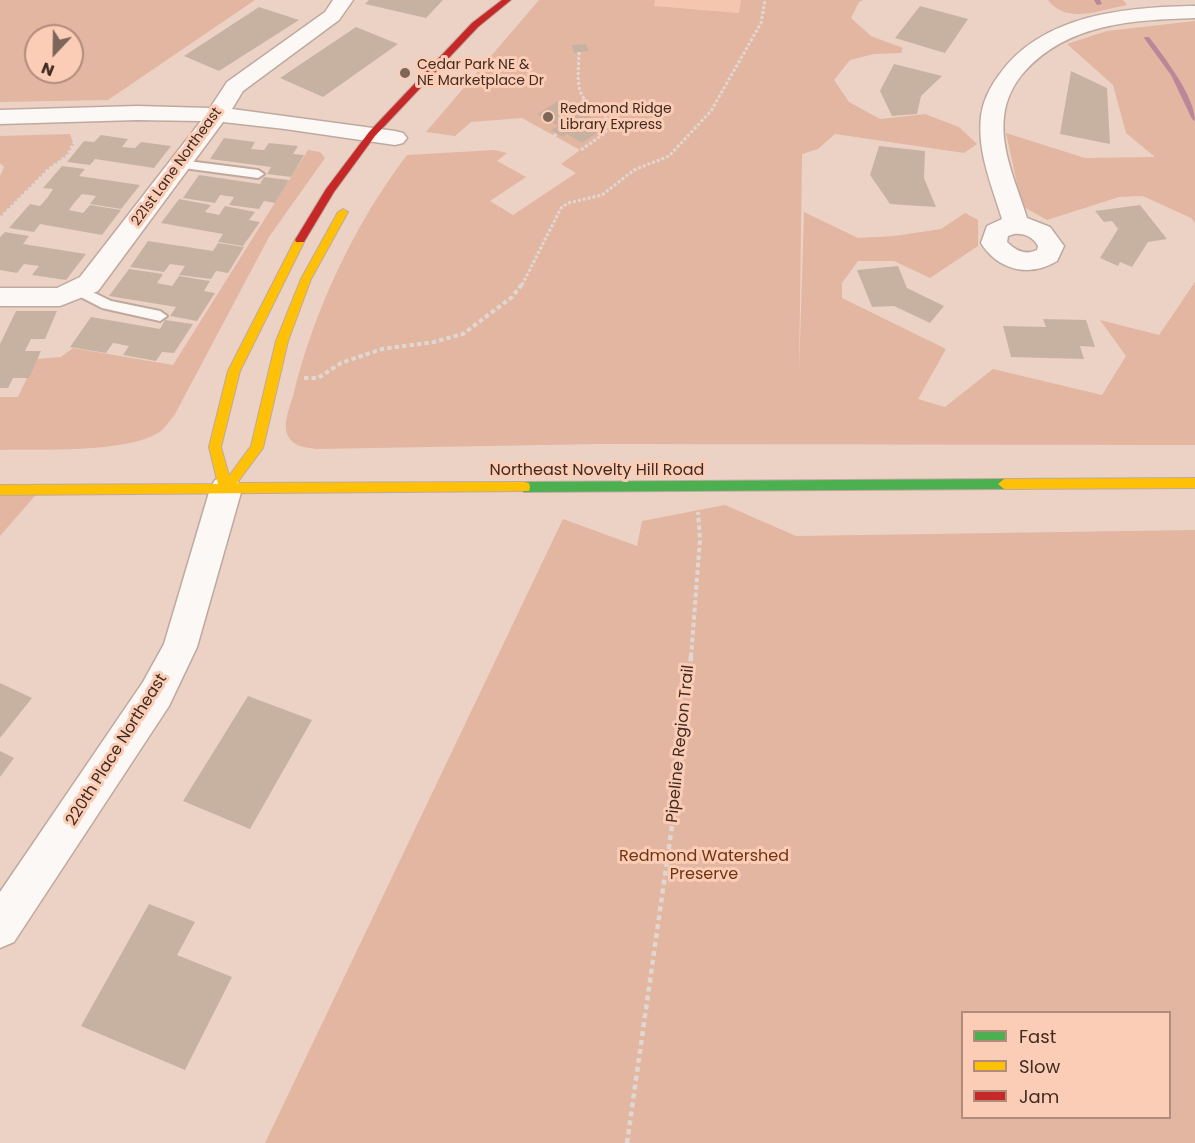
<!DOCTYPE html>
<html>
<head>
<meta charset="utf-8">
<style>
  body { margin:0 }
  #map { position:relative; width:1195px; height:1143px; overflow:hidden; background:#ecd2c5; font-family:Poppins,sans-serif }
  canvas { display:block }
  .legend { position:absolute; left:961px; top:1011px; width:210px; height:108px; box-sizing:border-box; background:#fbcdb6; border:2px solid #b18c7a; margin:0; padding:8px 10px; list-style:none; font-size:18px; color:#412b20 }
  .legend li { display:flex; align-items:center; gap:12px; height:30px }
  .legend b { width:30px; border:2px solid #b18c7a }
  .north { position:absolute; left:24px; top:24px; width:60px; height:60px; box-sizing:border-box; background:#fbcdb6; border:2px solid #b18c7a; border-radius:50%; rotate:202deg; font-size:16px; font-weight:700; line-height:24px; text-align:center; color:#412b20 }
  .north::after { content:''; display:block; margin:auto; width:21px; height:27px; background:#7d655a; clip-path:polygon(50% 0,100% 100%,50% 72%,0 100%) }
</style>
</head>
<body>
<div id="map">
<canvas width="1195" height="1143"></canvas>
<ul class="legend">
<li><b style="height:8px;background:#4caf50"></b>Fast</li>
<li><b style="height:8px;background:#ffc107"></b>Slow</li>
<li><b style="height:8px;background:#c62828"></b>Jam</li>
</ul>
<div class="north">N</div>
</div>
<script>
const g = document.querySelector('canvas').getContext('2d');
g.lineJoin = 'round';
function fill(path, color) { g.fillStyle = color; g.fill(path, 'evenodd'); }
function trace(path, color, width, dash) { g.strokeStyle = color; g.lineWidth = width; g.lineCap = dash ? 'butt' : 'round'; g.setLineDash(dash || []); g.stroke(path); }
function write(font, color, halo, rows, align = 'center') {
  g.font = font + ' Poppins,sans-serif'; g.lineWidth = 6; g.setLineDash([]); g.textBaseline = 'middle'; g.strokeStyle = halo; g.fillStyle = color; for (const [text, x, y, turn = 0] of rows) {
    g.save(); g.translate(x, y); g.rotate((+turn || 0) * Math.PI / 180); g.textAlign = isNaN(turn) ? turn : align; if (halo) g.strokeText(text, 0, 0); g.fillText(text, 0, 0); g.restore();
  }
}
const built = new Path2D(`
  M 655,0 L 741,0 L 739,13 L 653,6 Z`);
const green = new Path2D(`
  M 0,0 L 255,0 L 108,100 L 0,102 ZM 36,36 L 72,36 L 72,72 L 36,72 Z
  M 539,0 L 655,0 L 654,6 L 739,13 L 741,0 L 863,0 L 859,2 L 851,18 L 871,36 L 903,48 L 901,53 L 874,54 L 850,60 L 834,80 L 849,102 L 880,119 L 925,114 L 959,127 L 977,144 L 964,153 L 835,134 L 818,149 L 802,154 L 799,375 L 804,212 L 858,238 L 894,236 L 941,229 L 965,213 L 978,220 L 978,246 L 930,278 L 894,261 L 858,261 L 842,283 L 842,298 L 946,349 L 918,399 L 945,407 L 993,369 L 1102,395 L 1126,356 L 1100,320 L 1159,335 L 1195,282 L 1195,445 L 600,444 L 316,449 C 305,447 294,447 288,436 C 282,425 290,407 293,396 C 313,312 355,223 407,155 L 494,150 L 507,153 L 497,161 L 526,177 L 490,201 L 513,215 L 576,173 L 561,164 L 580,150 L 522,118 L 471,122 L 455,136 L 426,132 Z
  M 1048,0 L 1123,0 L 1127,5 C 1100,10 1067,25 1048,0 Z
  M 1195,21 L 1195,223 L 1191,218 L 1143,196 L 1119,197 L 1047,220 L 1022,206 L 1006,133 L 1085,158 L 1155,157 L 1126,133 L 1113,85 L 1067,44 L 1107,31 Z
  M 70,134 L 74,145 L 67,156 L 49,169 L 0,218 L 0,176 L 4,167 L 0,163 L 0,136 Z
  M 308,150 L 320,152 L 325,158 L 269,237 L 174,416 C 169,421 164,430 158,433 C 125,453 40,449 0,450 L 0,397 L 18,397 L 36,359 L 61,357 L 73,348 L 173,365 Z
  M 41,489 L 0,536 L 0,490 Z
  M 725,505 L 796,536 L 1195,530 L 1195,1143 L 265,1143 L 563,519 L 637,546 L 642,521 ZM 962,1012 L 1170,1012 L 1170,1118 L 962,1118 Z`);
const stream = new Path2D(`
  M 1094,0 L 1100,0 L 1102,4 L 1097,5 Z
  M 1145,37 L 1149,37 C 1164,57 1195,96 1195,121 L 1192,119 L 1171,75 L 1144,38 Z`);
const building = new Path2D(`
  M 369,0 L 443,0 L 426,18 L 365,4 Z
  M 920,6 L 968,19 L 945,53 L 895,38 Z
  M 259,7 L 299,20 L 219,71 L 184,56 Z
  M 356,27 L 398,44 L 323,97 L 280,78 Z
  M 586,44 L 589,51 L 574,53 L 572,45 Z
  M 894,64 L 942,76 L 921,96 L 917,114 L 892,116 L 880,91 Z
  M 1071,71 L 1107,88 L 1110,144 L 1060,134 Z
  M 560,100 L 607,126 L 582,143 L 567,134 L 563,137 L 557,134 L 551,130 L 558,126 L 537,114 Z
  M 101,135 L 128,139 L 122,147 L 135,148 L 141,142 L 171,146 L 154,168 L 95,159 L 90,165 L 67,162 L 84,141 L 94,142 Z
  M 224,138 L 255,142 L 251,149 L 264,150 L 269,143 L 298,146 L 293,154 L 304,155 L 291,177 L 267,174 L 271,167 L 210,159 Z
  M 879,146 L 925,151 L 924,178 L 936,207 L 890,204 L 870,175 Z
  M 62,166 L 85,169 L 79,176 L 140,185 L 121,209 L 90,204 L 96,196 L 82,194 L 74,203 L 69,210 L 83,213 L 90,205 L 121,210 L 102,235 L 40,224 L 34,232 L 9,228 L 30,204 L 40,206 L 47,198 L 53,189 L 43,188 Z
  M 199,175 L 260,184 L 264,177 L 289,180 L 275,203 L 264,201 L 259,209 L 229,205 L 234,197 L 220,195 L 215,203 L 183,198 Z
  M 179,199 L 211,205 L 205,212 L 219,215 L 225,206 L 255,212 L 249,220 L 260,222 L 243,246 L 218,242 L 223,234 L 161,223 Z
  M 1140,205 L 1167,239 L 1148,242 L 1132,267 L 1120,262 L 1118,266 L 1100,258 L 1118,229 L 1112,221 L 1104,222 L 1095,211 Z
  M 5,232 L 29,236 L 23,244 L 86,254 L 66,280 L 32,275 L 39,266 L 24,264 L 17,273 L 0,270 L 0,237 Z
  M 148,241 L 213,251 L 218,243 L 244,247 L 228,273 L 216,271 L 211,279 L 179,275 L 185,266 L 170,264 L 164,272 L 130,267 Z
  M 898,266 L 907,288 L 944,306 L 930,323 L 894,306 L 872,307 L 857,270 Z
  M 129,269 L 163,274 L 157,283 L 172,286 L 179,276 L 210,281 L 204,291 L 215,293 L 197,321 L 170,316 L 176,307 L 109,296 Z
  M 16,311 L 57,311 L 45,339 L 31,339 L 25,351 L 41,351 L 29,378 L 13,378 L 8,388 L 0,388 L 0,344 Z
  M 91,317 L 160,329 L 165,320 L 193,324 L 174,353 L 162,352 L 156,361 L 123,355 L 129,346 L 113,343 L 106,353 L 70,347 Z
  M 1043,319 L 1086,320 L 1095,347 L 1080,346 L 1084,359 L 1011,357 L 1003,326 L 1046,327 Z
  M 0,683 L 32,698 L 0,738 Z
  M 248,696 L 312,720 L 250,829 L 183,801 Z
  M 0,751 L 14,758 L 0,777 Z
  M 149,904 L 195,922 L 177,955 L 232,977 L 185,1070 L 81,1026 Z`);
const pathFar2 = new Path2D(`
  M 579,52 C 579,69 574,91 588,103 C 596,110 604,113 609,123 L 605,133 L 581,150
  M 554,136 L 557,134
  M 0,218 L 49,169 L 67,156 L 77,137
  M 522,285 L 561,208 L 568,203 L 602,195 L 634,170 L 669,156 L 711,111 L 761,23 L 765,0`);
const pathFar1 = new Path2D(`
  M 304,378 L 318,378 L 341,363 L 382,349 L 434,342 L 463,334 L 512,297 L 523,283
  M 691,657 L 700,539 L 698,512`);
const path = new Path2D(`
  M 627,1143 L 685,734 L 691,655`);
const lane = new Path2D(`
  M 180,160 L 258,170 L 264,174 L 258,178 L 176,167 L 176,161 Z
  M 78,285 L 111,301 L 160,311 L 167,316 L 160,321 L 102,308 L 73,293 L 71,290 L 73,287 Z`);
const street = new Path2D(`
  M 333,0 L 353,0 L 339,20 L 243,91 L 232,109 L 395,131 L 403,133 L 407,138 L 403,143 L 395,145 L 285,129 L 223,122 L 98,291 L 60,306 L 0,306 L 0,288 L 57,288 L 80,277 L 201,121 L 137,120 L 0,124 L 0,110 L 137,106 L 210,108 L 227,82 L 325,12 Z
  M 1195,6 L 1195,18 C 1133,20 1069,23 1025,71 C 1014,83 1006,99 1004,116 C 1000,151 1017,185 1027,218 L 1050,227 L 1064,246 L 1057,261 C 1029,278 998,270 981,243 L 987,226 L 1002,219 C 992,186 977,152 981,116 C 983,101 990,87 999,75 C 1042,14 1126,7 1195,6 ZM 1014,234 C 1024,233 1033,237 1038,246 L 1037,250 C 1025,256 1015,250 1007,242 L 1008,236 Z
  M 226,476 L 237,480 L 242,489 L 197,647 L 169,706 L 14,942 L 0,948 L 0,892 L 143,682 L 164,644 L 210,489 L 215,480 Z`);
const fast = new Path2D(`
  M 1004,479 L 1010,484 L 1004,489 L 524,492 L 518,487 L 524,482 Z`);
const slow = new Path2D(`
  M 343,209 L 348,212 L 311,279 L 288,341 L 263,448 L 237,483 L 524,482 L 529,483 L 530,487 L 529,491 L 0,495 L 0,485 L 218,484 L 209,447 L 228,371 L 295,240 L 296,238 L 304,238 L 305,240 L 240,371 L 221,447 L 229,476 L 251,446 L 276,341 L 301,279 L 338,212 Z
  M 1195,478 L 1195,488 L 1004,489 L 998,484 L 1004,479 Z`);
const jam = new Path2D(`
  M 502,0 L 511,0 L 478,27 L 375,136 L 334,192 L 304,242 L 296,242 L 295,240 L 326,189 L 369,132 L 472,23 Z`);
const markers = [
  [405,73,6,"#7d655a"],
  [548,117,6,"#7d655a"]
];
const farPoinames = [
  ["Cedar Park NE &",417,65],
  ["NE Marketplace Dr",417,81],
  ["Redmond Ridge",560,109],
  ["Library Express",560,125]
];
const farStreetnames = [
  ["221st Lane Northeast",177,167,-54]
];
const streetNames = [
  ["Northeast Novelty Hill Road",597,471],
  ["Pipeline Region Trail",681,744,-84],
  ["220th Place Northeast",117,750,-58]
];
const parkNames = [
  ["Redmond Watershed",704,857],
  ["Preserve",704,875]
];
fill(built, '#f5c6af');
fill(green, '#e2b6a0');
fill(stream, '#ba8699');
fill(building, '#c7b2a2');
trace(lane, '#bfa99e', 4);
trace(street, '#bfa99e', 3);
trace(fast, '#bfa99e', 2);
trace(slow, '#bfa99e', 2);
trace(jam, '#bfa99e', 2);
trace(pathFar2, '#e0d7d3', 3, [3, 2]);
trace(pathFar1, '#e0d7d3', 4, [4.5, 3]);
trace(path, '#e0d7d3', 4.5, [5, 4]);
fill(lane, '#fcf8f6');
fill(street, '#fcf8f6');
fill(fast, '#4caf50');
fill(slow, '#ffc107');
fill(jam, '#c62828');
for (const [x, y, r, color] of markers) { const dot = new Path2D(); dot.arc(x, y, r, 0, 2 * Math.PI); g.fillStyle = color; g.fill(dot); trace(dot, '#fbcdb6', 2); }
write('14px', '#412b20', '#fbcdb6', farPoinames, 'left');
write('14px', '#412b20', '#fbcdb6', farStreetnames);
write('16px', '#412b20', '#fbcdb6', streetNames);
write('16px', '#713512', '#fbcdb6', parkNames);
</script>
</body>
</html>
